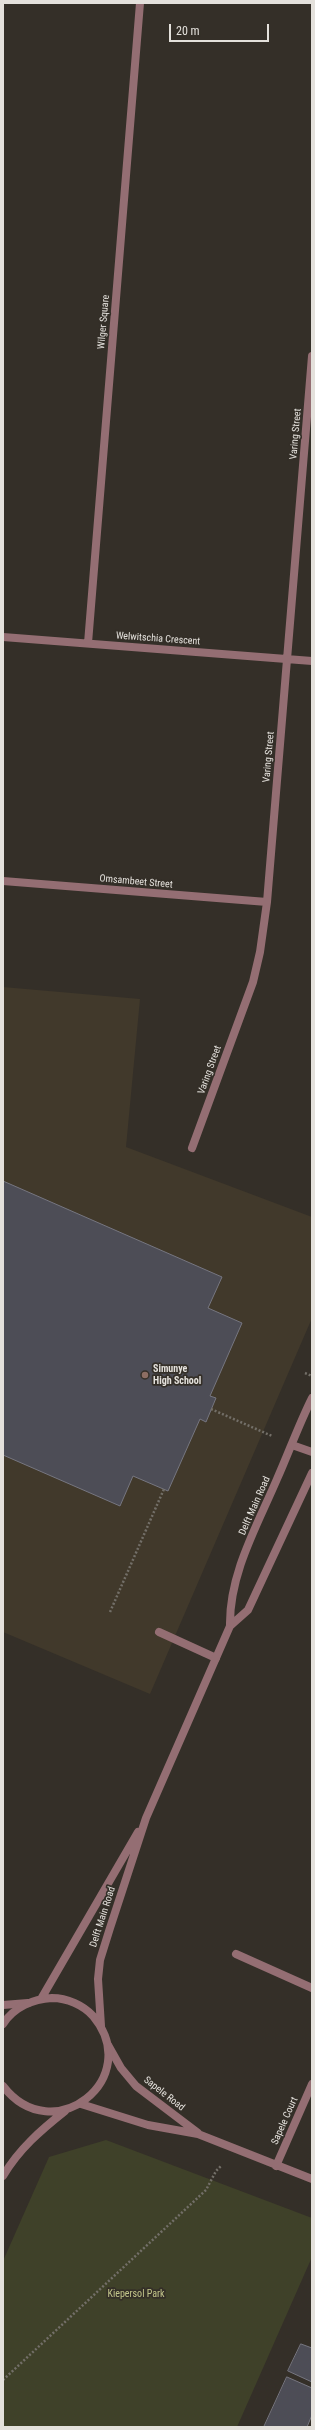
<!DOCTYPE html>
<html>
<head>
<meta charset="utf-8">
<style>
  body { margin:0 }
  #map { position:relative; width:315px; height:2430px; overflow:hidden; background:#342f28; font-family:"Roboto Condensed",sans-serif }
  canvas { display:block }
  .frame { position:absolute; inset:0; border:4px solid #e4e1dc; pointer-events:none }
  .scale { position:absolute; left:169px; top:24px; width:100px; height:18px; box-sizing:border-box; border:2px solid #e4e1dc; border-top:0; padding-left:5px; font-size:12px; line-height:14px; white-space:nowrap; color:#e4e1dc; -webkit-text-stroke:3px #342f28; paint-order:stroke }
</style>
</head>
<body>
<div id="map">
<canvas width="315" height="2430"></canvas>
<div class="frame"></div>
<div class="scale">20 m</div>
</div>
<script>
const g = document.querySelector('canvas').getContext('2d');
g.lineJoin = 'round';
function fill(path, color) { g.fillStyle = color; g.fill(path, 'evenodd'); }
function trace(path, color, width, dash) { g.strokeStyle = color; g.lineWidth = width; g.lineCap = dash ? 'butt' : 'round'; g.setLineDash(dash || []); g.stroke(path); }
function write(font, color, halo, rows, align = 'center') {
  g.font = font + ' "Roboto Condensed",sans-serif'; g.lineWidth = 3.5; g.setLineDash([]); g.textBaseline = 'middle'; g.strokeStyle = halo; g.fillStyle = color; for (const [text, x, y, turn = 0] of rows) {
    g.save(); g.translate(x, y); g.rotate((+turn || 0) * Math.PI / 180); g.textAlign = isNaN(turn) ? turn : align; if (halo) g.strokeText(text, 0, 0); g.fillText(text, 0, 0); g.restore();
  }
}
const built = new Path2D(`
  M 3,987 L 140,999 L 126,1147 L 312,1217 L 312,1318 L 150,1694 L 3,1632 Z`);
const green = new Path2D(`
  M 106,2140 L 312,2218 L 312,2257 L 237,2427 L 3,2427 L 3,2261 L 49,2157 Z`);
const building = new Path2D(`
  M 3,1181 L 222,1277 L 208,1308 L 242,1323 L 210,1396 L 216,1398 L 206,1422 L 200,1419 L 168,1491 L 133,1476 L 120,1506 L 3,1455 Z
  M 301,2344 L 312,2348 L 312,2382 L 288,2371 Z
  M 287,2377 L 312,2388 L 312,2415 L 307,2427 L 264,2427 Z`);
const path = new Path2D(`
  M 305,1373 L 312,1376
  M 211,1409 L 272,1436
  M 110,1612 L 164,1489
  M 3,2380 L 206,2190 L 216,2171 L 221,2166`);
const service = new Path2D(`
  M 159,1632 L 216,1658`);
const minor = new Path2D(`
  M 3,637 L 312,661
  M 88,643 L 140,3
  M 3,881 L 267,902
  M 192,1148 L 253,982 L 260,952 L 267,902 L 312,356
  M 292,1445 L 312,1452
  M 236,1954 L 312,1988
  M 3,2005 L 28,2003
  M 108,2045 L 121,2068 L 136,2086 L 198,2133
  M 81,2104 L 148,2125 L 198,2134 L 312,2179
  M 276,2166 L 312,2084`);
const tertiary = new Path2D(`
  M 230,1626 L 248,1610 L 312,1473
  M 41,1999 L 138,1832
  M 3,2024 C 14,2007 33,1999 52,1998 C 67,1998 83,2005 93,2016 C 145,2078 53,2151 3,2086
  M 101,2026 L 98,1979 L 100,1960 L 110,1928 L 146,1818 L 230,1626 C 229,1574 257,1526 277,1479 C 289,1452 299,1424 312,1398
  M 3,2176 C 19,2149 41,2130 65,2111`);
const markers = [
  [145,1375,4,"#8d6e63"]
];
const streetNames = [
  ["Wilger Square",104,322,-85],
  ["Varing Street",296,434,-85],
  ["Welwitschia Crescent",158,639,4],
  ["Varing Street",269,757,-85],
  ["Omsambeet Street",136,882,5],
  ["Varing Street",210,1070,-70],
  ["Delft Main Road",255,1506,-66],
  ["Delft Main Road",103,1917,-72],
  ["Sapele Road",164,2094,38],
  ["Sapele Court",285,2121,-66]
];
const poiNames = [
  ["Simunye",153,1369],
  ["High School",153,1381]
];
const parkNames = [
  ["Kiepersol Park",136,2294]
];
fill(built, '#41392b');
fill(green, '#3f4129');
fill(building, '#4d4d56');
trace(building, '#767680', 1);
trace(path, '#736f68', 2.5, [2, 2]);
trace(service, '#946e73', 8);
trace(minor, '#946e73', 8);
trace(tertiary, '#946e73', 8);
for (const [x, y, r, color] of markers) { const dot = new Path2D(); dot.arc(x, y, r, 0, 2 * Math.PI); g.fillStyle = color; g.fill(dot); trace(dot, '#342f28', 1.5); }
write('10px', '#e4e1dc', '#342f28', streetNames);
write('bold 10px', '#e4e1dc', '#342f28', poiNames, 'left');
write('10px', '#c3c68b', '#342f28', parkNames);
</script>
</body>
</html>
